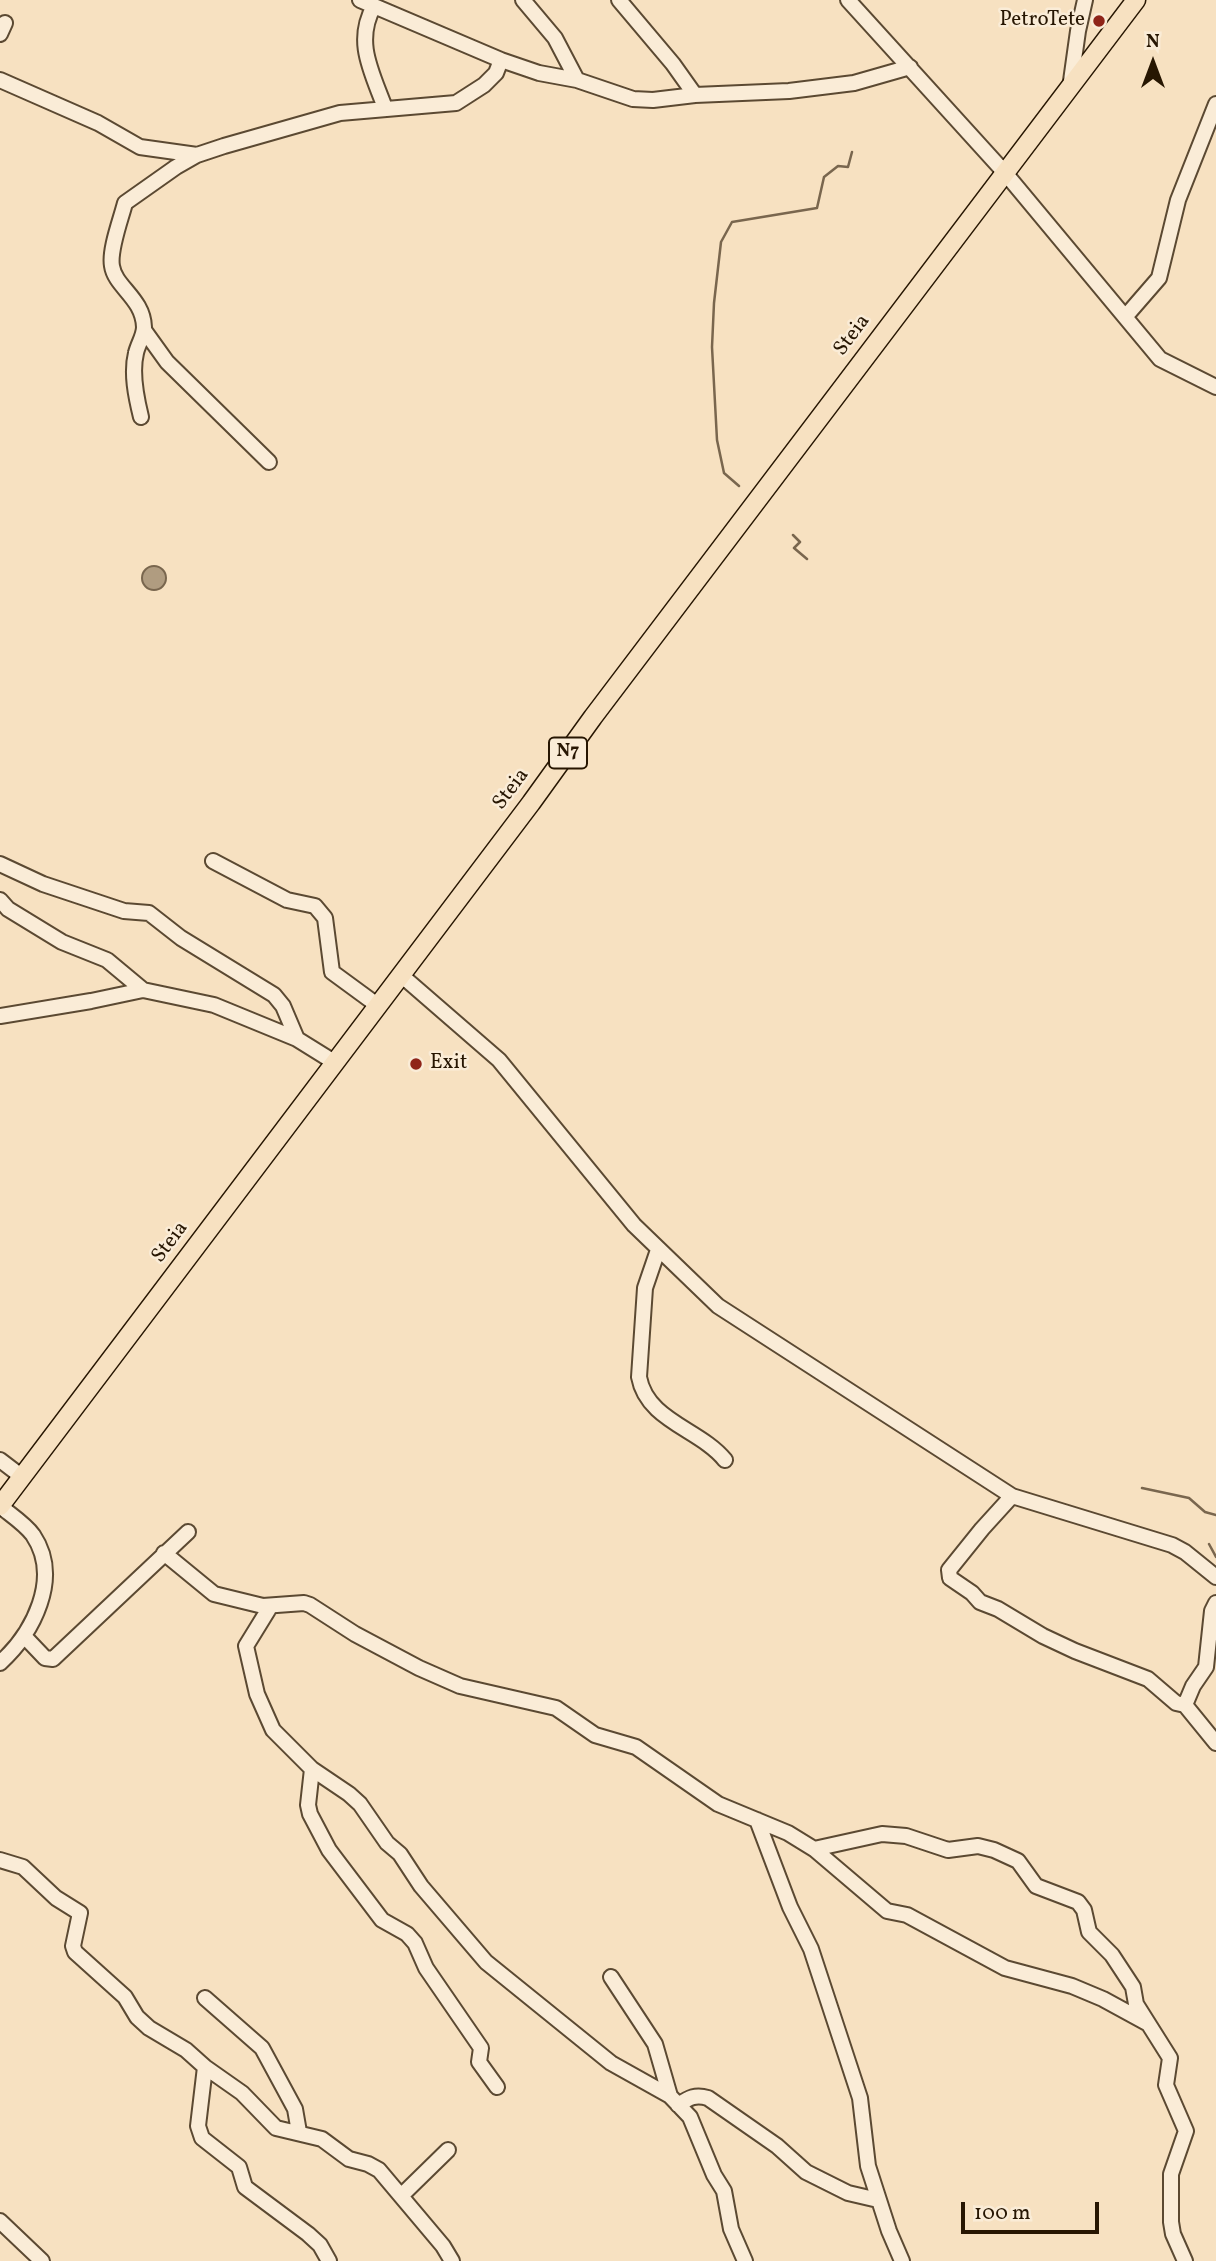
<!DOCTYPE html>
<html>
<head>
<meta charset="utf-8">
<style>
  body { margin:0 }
  #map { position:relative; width:1216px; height:2261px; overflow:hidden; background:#f7e1c1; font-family:Vollkorn,serif }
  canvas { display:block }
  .north { position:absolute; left:1118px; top:28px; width:70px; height:70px; -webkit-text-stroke:5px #faecd7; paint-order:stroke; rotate:0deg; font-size:19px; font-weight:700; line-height:28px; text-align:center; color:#271602 }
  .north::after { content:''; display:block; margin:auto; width:24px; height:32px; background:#271602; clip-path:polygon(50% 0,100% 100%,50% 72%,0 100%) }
  .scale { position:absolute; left:961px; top:2202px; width:138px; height:32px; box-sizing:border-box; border:4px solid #271602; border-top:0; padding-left:9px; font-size:21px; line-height:24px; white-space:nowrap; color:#271602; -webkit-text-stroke:5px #faecd7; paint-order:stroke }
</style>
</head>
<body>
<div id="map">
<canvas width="1216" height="2261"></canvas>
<div class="north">N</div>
<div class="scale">100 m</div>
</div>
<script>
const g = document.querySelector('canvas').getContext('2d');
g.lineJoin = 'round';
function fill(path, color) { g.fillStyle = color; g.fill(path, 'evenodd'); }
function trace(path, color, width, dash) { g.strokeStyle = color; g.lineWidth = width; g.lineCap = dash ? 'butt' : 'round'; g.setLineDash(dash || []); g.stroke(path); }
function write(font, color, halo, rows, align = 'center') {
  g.font = font + ' Vollkorn,serif'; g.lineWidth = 5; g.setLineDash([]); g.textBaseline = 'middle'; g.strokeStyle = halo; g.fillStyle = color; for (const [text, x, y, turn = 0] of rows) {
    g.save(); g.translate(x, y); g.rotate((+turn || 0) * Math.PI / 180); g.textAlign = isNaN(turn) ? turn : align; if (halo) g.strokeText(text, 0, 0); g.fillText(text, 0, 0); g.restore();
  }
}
const water = new Path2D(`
  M142 578a12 12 0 1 1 24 0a12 12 0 1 1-24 0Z`);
const stream = new Path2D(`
  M 739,486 L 724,473 L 717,440 L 712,347 L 714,303 L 721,242 L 732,222 L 817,208 L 824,177 L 838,166 L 848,167 L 852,152
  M 793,535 L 800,542 L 794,548 L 807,559
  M 1142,1488 L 1189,1498 L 1205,1512 L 1216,1515
  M 1209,1544 L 1216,1557`);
const minor = new Path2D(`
  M 360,0 L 501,60 L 539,73 L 577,80 L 633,99 L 653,100 L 695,95 L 789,91 L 854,83 L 910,67
  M 523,0 L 555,38 L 577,80
  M 619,0 L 673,64 L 695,95
  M 848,0 L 1006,174 L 1160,359 L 1216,387
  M 374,6 C 354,42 372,72 385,108
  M 0,34 L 5,23
  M 0,80 L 98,123 L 140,147 L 197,155
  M 1070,88 L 1078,31 L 1085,0
  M 1126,316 L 1159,278 L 1178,200 L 1216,104
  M 144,330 L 167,362 L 269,462
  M 141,417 C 136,397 131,373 136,353 C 138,344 144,336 144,327 C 143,298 115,287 112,266 C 109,250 121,219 125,203 L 176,167 L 197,155 L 224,146 L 340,113 L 456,103 L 484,85 L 496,73 L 501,60
  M 213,861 L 287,900 L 315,906 L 325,918 L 332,972 L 377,1005
  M 0,864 L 43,884 L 124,911 L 149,913 L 181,938 L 274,995 L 283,1006 L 297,1039
  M 0,900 L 8,909 L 62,942 L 107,960 L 143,990
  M 401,975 L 499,1060 L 634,1225 L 718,1306 L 1012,1496 L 1172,1545 L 1185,1552 L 1216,1577
  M 0,1016 L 91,1001 L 143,990 L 214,1005 L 297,1039 L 334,1062
  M 658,1250 L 645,1288 L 639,1377 C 647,1421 700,1429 725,1460
  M 0,1460 L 21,1476
  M 1012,1496 L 982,1529 L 949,1570 L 950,1578 L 972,1593 L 980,1602 L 998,1609 L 1043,1636 L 1075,1651 L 1148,1679 L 1176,1703 L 1185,1705 L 1193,1686 L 1206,1667 L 1212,1611 L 1216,1603
  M 0,1506 C 11,1515 25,1524 33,1535 C 62,1578 33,1633 0,1663
  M 164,1553 L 214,1594 L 263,1606 L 304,1603 L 310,1605 L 355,1634 L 419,1668 L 460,1686 L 556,1708 L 595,1735 L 636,1747 L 718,1804 L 788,1833 L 814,1849 L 887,1911 L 907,1915 L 1005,1968 L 1072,1986 L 1103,1999 L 1147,2023
  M 270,1607 L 246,1646 L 257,1694 L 273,1730 L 312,1769 L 349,1794 L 360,1804 L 387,1843 L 400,1854 L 421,1886 L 486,1962 L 611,2063 L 670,2096 L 690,2117 L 714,2175 L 724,2191 L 731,2229 L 745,2261
  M 25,1637 L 45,1658 L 53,1659 L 188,1532
  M 1185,1705 L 1216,1743
  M 312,1769 L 308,1805 L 310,1814 L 329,1850 L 382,1920 L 407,1934 L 415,1943 L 426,1968 L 481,2048 L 479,2062 L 497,2087
  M 757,1820 L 790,1907 L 811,1949 L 860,2098 L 868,2166 L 889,2231 L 902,2261
  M 814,1849 L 882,1834 L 906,1836 L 948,1850 L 978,1846 L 994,1850 L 1018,1861 L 1036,1886 L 1078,1902 L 1084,1910 L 1089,1932 L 1112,1955 L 1133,1987 L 1136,2004 L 1170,2058 L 1166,2085 L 1186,2131 L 1171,2174 L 1171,2222 L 1173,2234 L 1185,2261
  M 0,1860 L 23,1867 L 56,1898 L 80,1913 L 73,1946 L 75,1952 L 125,1997 L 137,2017 L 149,2028 L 186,2050 L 205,2067 L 242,2093 L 276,2128 L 322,2139 L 349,2159 L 368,2164 L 379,2170 L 443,2246 L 452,2261
  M 611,1977 L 655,2044 L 670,2096
  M 205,1998 L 262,2048 L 295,2109 L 299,2132
  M 205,2067 L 198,2126 L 202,2138 L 239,2167 L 245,2187 L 308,2234 L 320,2245 L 329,2261
  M 678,2105 C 689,2098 695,2094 708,2098 L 777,2146 L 806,2172 L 848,2193 L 878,2200
  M 402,2195 L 448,2150
  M 0,2221 L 42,2261`);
const major = new Path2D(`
  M 0,1506 L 531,803 L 593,717 L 1136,0`);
const markers = [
  [1099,21,7,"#8f2418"],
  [416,1064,7,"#8f2418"]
];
const shields = [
  [568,753,38]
];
const shieldNames = [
  ["N7",568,753]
];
const poiNames = [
  ["PetroTete",1085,21],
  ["Exit",430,1064,"left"]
];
const streetNames = [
  ["Steia",853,336,-53],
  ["Steia",512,790,-53],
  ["Steia",171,1243,-53]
];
fill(water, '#b09c80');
trace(water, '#79664e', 2);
trace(stream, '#79664e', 2.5);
trace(minor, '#5b4932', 18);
trace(major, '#271602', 21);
trace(minor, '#faecd7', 14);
trace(major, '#f7e1c1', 18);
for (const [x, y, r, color] of markers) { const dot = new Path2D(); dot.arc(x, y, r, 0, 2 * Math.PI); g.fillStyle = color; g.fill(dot); trace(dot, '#faecd7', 2.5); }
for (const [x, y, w] of shields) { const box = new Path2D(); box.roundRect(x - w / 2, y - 15.5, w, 31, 5); g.fillStyle = '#faecd7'; g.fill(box); trace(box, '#271602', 2); }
write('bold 19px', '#271602', null, shieldNames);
write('21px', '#271602', '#faecd7', poiNames, 'right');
write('21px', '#271602', '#faecd7', streetNames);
</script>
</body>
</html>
